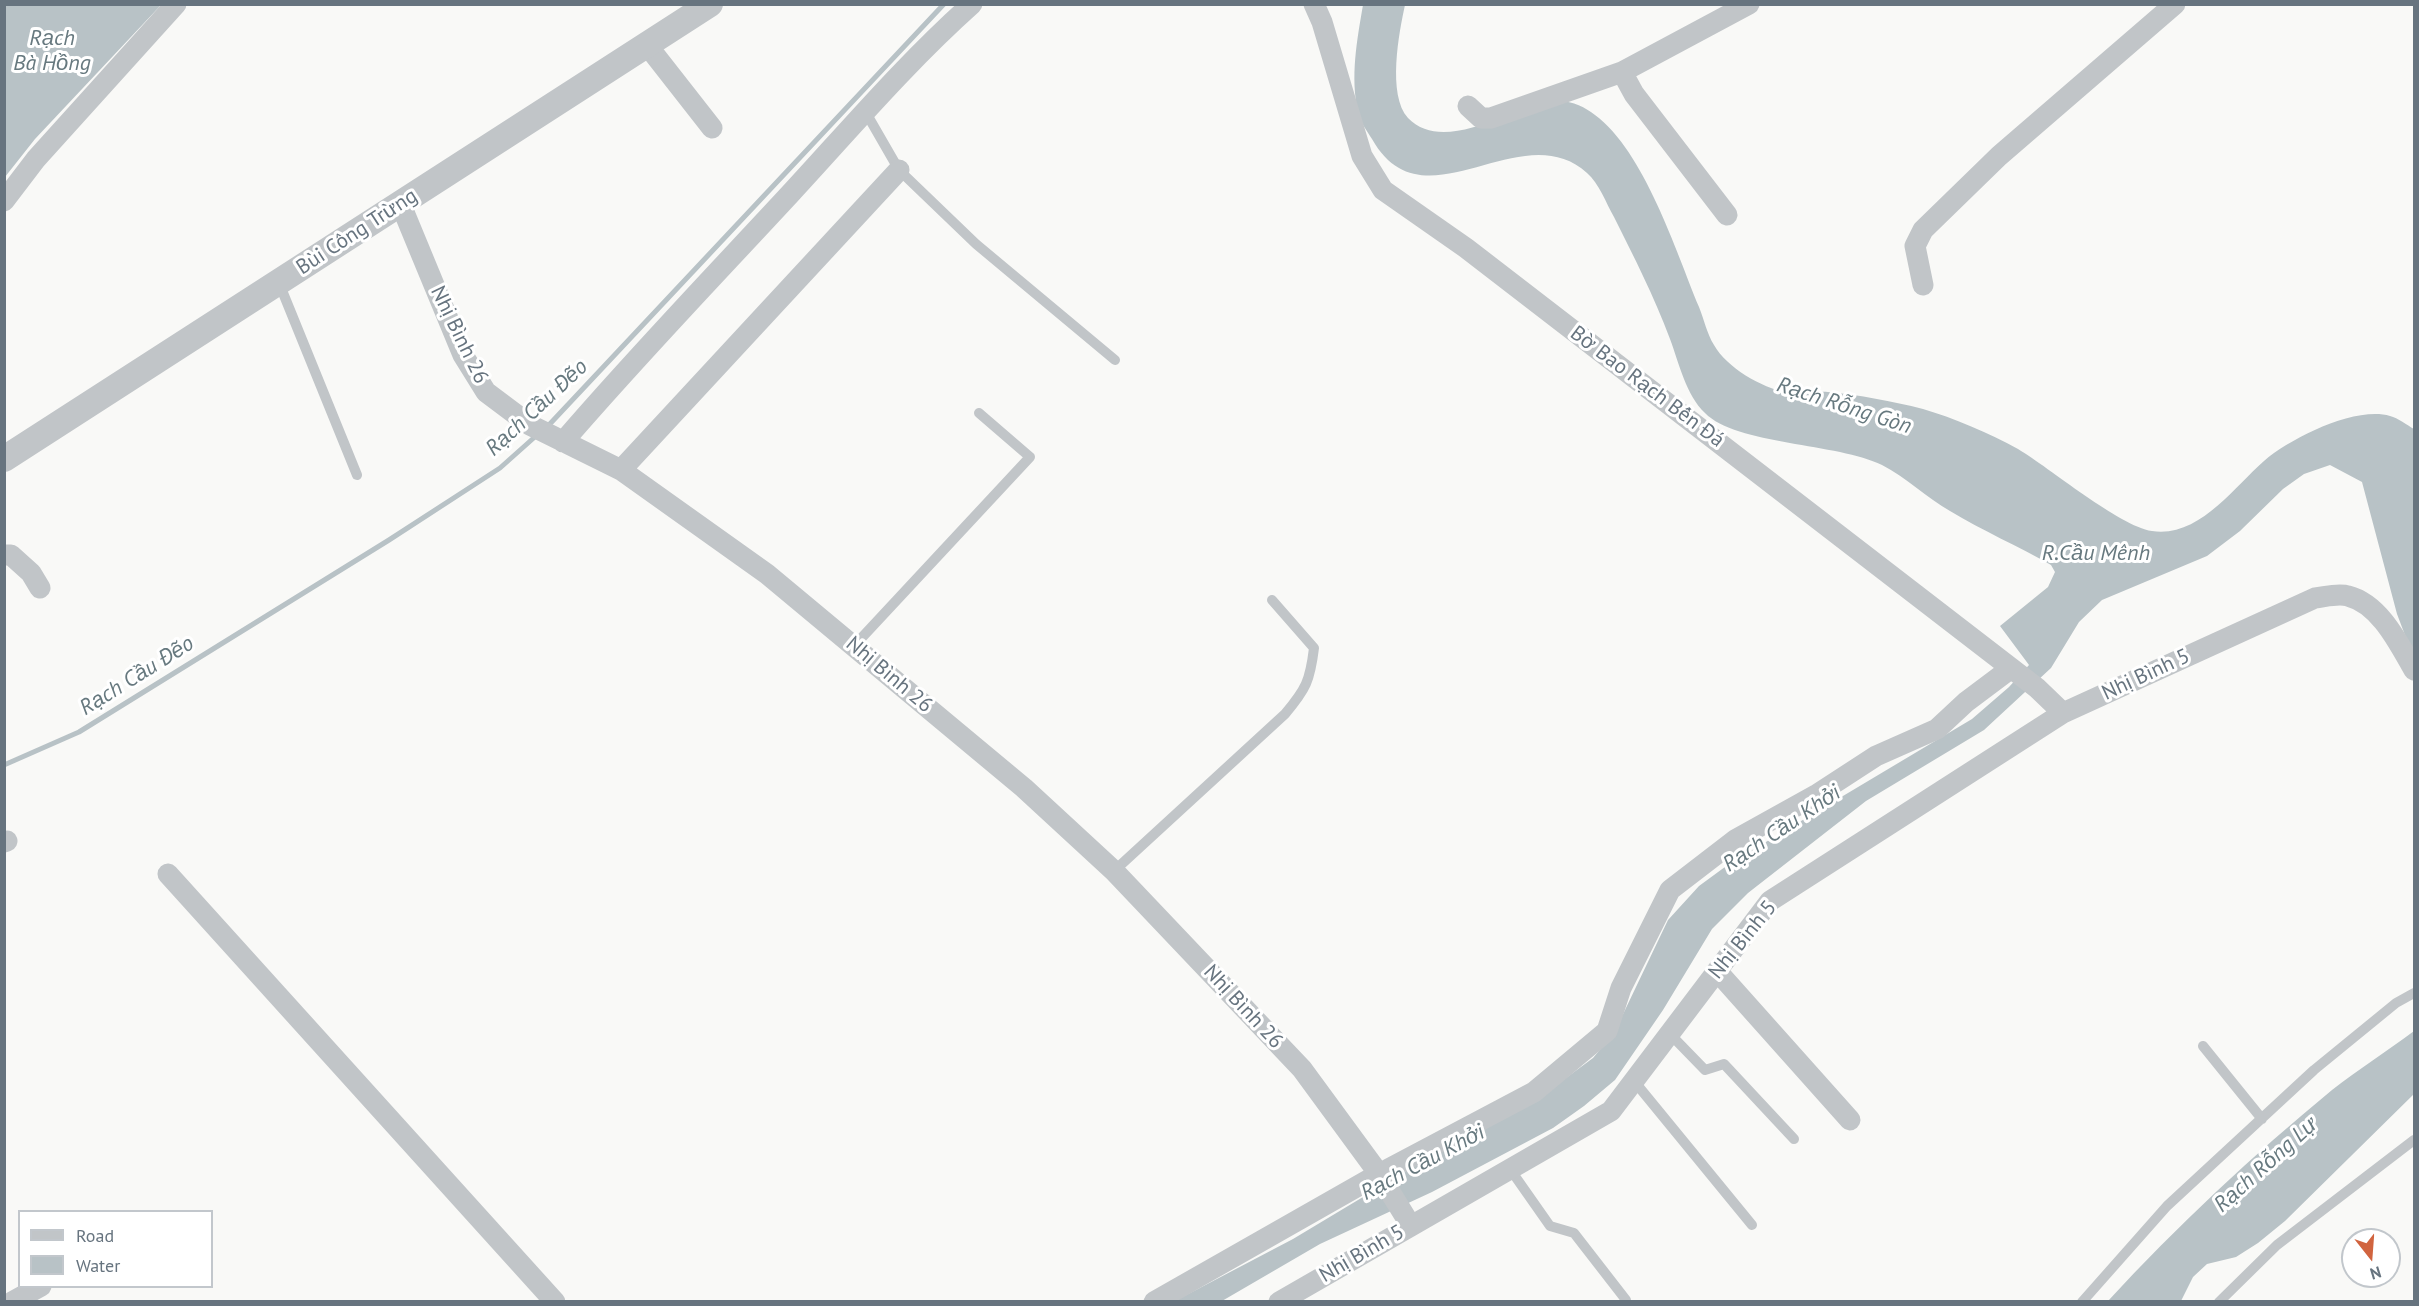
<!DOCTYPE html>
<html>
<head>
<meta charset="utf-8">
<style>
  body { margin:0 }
  #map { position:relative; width:2419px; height:1306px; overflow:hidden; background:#f9f9f7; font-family:"PT Sans",sans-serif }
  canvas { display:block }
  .frame { position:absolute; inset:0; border:6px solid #67747f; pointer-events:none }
  .legend { position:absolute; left:18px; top:1210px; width:195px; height:78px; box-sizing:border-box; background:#fff; border:2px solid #c2c7cc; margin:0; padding:8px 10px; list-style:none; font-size:18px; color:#67747f }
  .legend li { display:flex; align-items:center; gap:12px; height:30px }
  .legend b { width:30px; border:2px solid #c2c7cc }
  .north { position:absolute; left:2341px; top:1228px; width:60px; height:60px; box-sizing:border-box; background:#fff; border:2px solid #c2c7cc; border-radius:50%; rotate:163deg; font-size:16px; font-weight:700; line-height:24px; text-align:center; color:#67747f }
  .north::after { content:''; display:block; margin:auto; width:21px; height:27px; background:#d1643f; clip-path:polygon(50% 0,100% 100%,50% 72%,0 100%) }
</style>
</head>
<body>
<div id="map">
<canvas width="2419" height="1306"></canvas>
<div class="frame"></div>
<ul class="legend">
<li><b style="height:8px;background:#c1c5c8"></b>Road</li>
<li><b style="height:16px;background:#b8c2c6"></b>Water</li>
</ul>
<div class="north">N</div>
</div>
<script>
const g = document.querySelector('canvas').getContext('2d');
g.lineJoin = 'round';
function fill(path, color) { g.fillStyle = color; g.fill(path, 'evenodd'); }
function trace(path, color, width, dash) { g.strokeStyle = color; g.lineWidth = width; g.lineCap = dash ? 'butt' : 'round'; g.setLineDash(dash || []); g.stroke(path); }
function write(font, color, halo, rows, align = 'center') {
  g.font = font + ' "PT Sans",sans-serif'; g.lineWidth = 6; g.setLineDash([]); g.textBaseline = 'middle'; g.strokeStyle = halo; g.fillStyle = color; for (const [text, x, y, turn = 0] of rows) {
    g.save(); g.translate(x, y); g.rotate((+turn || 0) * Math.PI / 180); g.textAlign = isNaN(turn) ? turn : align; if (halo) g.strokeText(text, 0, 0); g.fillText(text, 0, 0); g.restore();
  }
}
const water = new Path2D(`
  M 5,4 L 161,5 L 35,139 L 5,177 Z
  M 1363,5 L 1405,5 C 1399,32 1387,95 1408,118 C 1445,156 1514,105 1557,101 C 1571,100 1585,107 1595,115 C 1644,151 1676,251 1699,307 C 1704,319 1707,334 1714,345 C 1727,368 1761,387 1787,393 C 1800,395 1815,391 1828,392 C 1859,395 1892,401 1923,409 C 1954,418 1989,433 2018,449 C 2050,468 2119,526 2152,531 C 2199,538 2233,488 2264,461 C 2291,438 2355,406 2390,416 C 2398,418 2407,425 2414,429 L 2414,659 L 2397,614 L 2362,482 L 2330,465 L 2304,474 L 2283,489 L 2240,531 L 2207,556 L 2102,600 L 2079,622 L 2051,668 L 1984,730 L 1866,801 L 1748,893 L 1712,929 L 1663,1010 L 1615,1080 L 1584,1106 L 1553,1128 L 1432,1192 L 1320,1244 L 1222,1301 L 1173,1302 L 1293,1239 L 1448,1146 L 1547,1092 L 1593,1058 L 1614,1033 L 1668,920 L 1699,886 L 1729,864 L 1972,719 L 2009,687 L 2029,665 L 2000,626 L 2048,587 L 2055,572 L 2051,565 C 2018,546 1983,531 1950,511 C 1927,498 1906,477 1882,465 C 1838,443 1736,445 1705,413 C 1686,395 1679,363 1670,339 C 1654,296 1634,257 1614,217 C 1606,203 1599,183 1587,173 C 1520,113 1424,231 1372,139 C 1367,131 1360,122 1358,112 C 1350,77 1357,40 1363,5 Z
  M 2414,1031 L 2414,1094 L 2285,1221 L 2258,1243 L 2236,1257 L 2207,1264 L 2193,1277 L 2181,1301 L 2108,1301 C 2177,1226 2253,1155 2332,1090 C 2359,1069 2387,1051 2414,1031 Z`);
const stream = new Path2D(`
  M 547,427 L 944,4
  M 4,765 L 79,732 L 389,540 L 500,468 L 537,435`);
const service = new Path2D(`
  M 865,111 L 899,170 L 976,244 L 1115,360
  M 279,283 L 357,475
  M 854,646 L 1030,457 L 979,413
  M 1114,871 L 1285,714 C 1306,689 1310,681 1314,648 L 1272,600
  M 1670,1034 L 1705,1070 L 1724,1064 L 1794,1139
  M 2203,1046 L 2262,1119
  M 1634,1081 L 1752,1225
  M 1510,1169 L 1550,1226 L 1574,1233 L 1626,1300
  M 2082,1302 L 2167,1206 L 2314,1070 L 2396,1003 L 2414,993
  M 2219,1302 L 2277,1245 L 2414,1140`);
const minor = new Path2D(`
  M 1314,4 L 1322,22 L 1362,156 L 1383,190 L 1466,248 L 2037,688 L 2063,713
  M 647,45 L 712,128
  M 1468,106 L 1481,118 L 1491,118 L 1622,72
  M 4,201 L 36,159 L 176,4
  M 401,205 L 463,355 L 486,392 L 530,425 L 621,470 L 767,574 L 1024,788 L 1114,871 L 1302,1069 L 1379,1174 L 1411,1226
  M 1727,215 L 1634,94 L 1622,72 L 1749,4
  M 1923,285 L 1915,246 L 1923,230 L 1999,156 L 2175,4
  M 563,442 C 636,357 714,276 790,194 C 850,129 906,63 972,4
  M 621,470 L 899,170
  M 4,555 L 11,555 L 31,573 L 40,588
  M 4,842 L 7,841
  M 168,874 L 555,1302
  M 1717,971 L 1850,1120
  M 12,1302 L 41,1286
  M 1154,1302 L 1379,1174 L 1534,1092 L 1607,1031 L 1621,988 L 1670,890 L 1735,840 L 1816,795 L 1876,756 L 1937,729 L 1966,702 L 2010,669
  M 1279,1302 L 1611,1111 L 1770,901 L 2063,713 L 2315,598 C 2325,597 2338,593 2348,596 C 2380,604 2399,644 2414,670`);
const tertiary = new Path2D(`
  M 4,459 L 710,4`);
const streetNames = [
  ["Bùi Công Trừng",357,232,-33],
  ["Nhị Bình 26",459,335,64],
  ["Bờ Bao Rạch Bến Đá",1647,387,37],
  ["Nhị Bình 26",889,675,40],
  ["Nhị Bình 5",2146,675,-25],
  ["Nhị Bình 5",1743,940,-51],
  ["Nhị Bình 26",1243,1007,47],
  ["Nhị Bình 5",1362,1254,-30]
];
const waterNames = [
  ["Rạch",52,39],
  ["Bà Hồng",52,64],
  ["Rạch Rỗng Gòn",1844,406,18],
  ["Rạch Cầu Đẽo",537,408,-43],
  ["R.Cầu Mênh",2096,554],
  ["Rạch Cầu Đẽo",137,676,-32],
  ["Rạch Cầu Khởi",1782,829,-34],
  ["Rạch Cầu Khởi",1423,1163,-28],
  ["Rạch Rỗng Lự",2266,1165,-42]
];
fill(water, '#b8c2c6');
trace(stream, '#b8c2c6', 5);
trace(service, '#c1c5c8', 10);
trace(minor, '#c1c5c8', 21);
trace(tertiary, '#c1c5c8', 26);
write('21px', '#67747f', '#fff', streetNames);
write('italic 22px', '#67797f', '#fff', waterNames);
</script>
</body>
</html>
